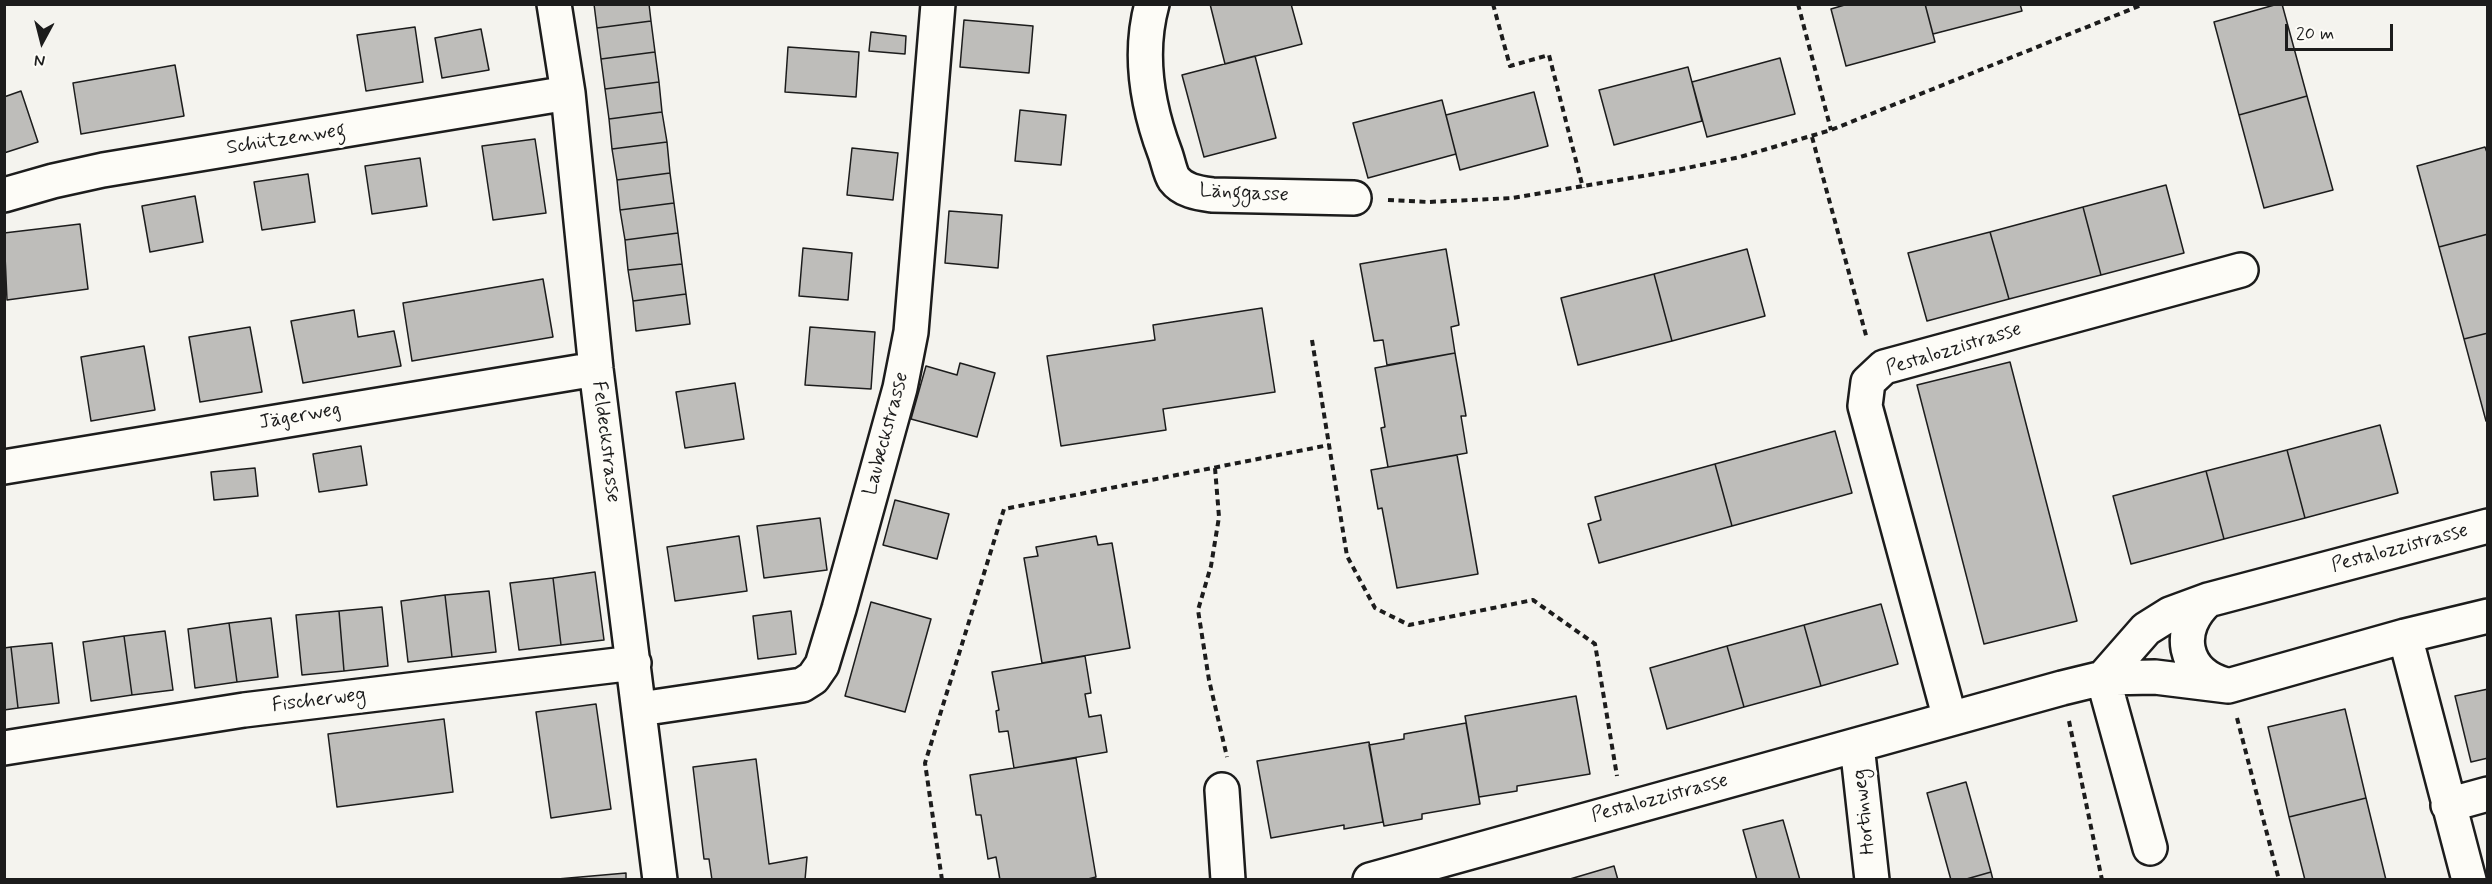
<!DOCTYPE html>
<html>
<head>
<meta charset="utf-8">
<style>
  body { margin:0 }
  #map { position:relative; width:2492px; height:884px; overflow:hidden; background:#f4f3ee; font-family:Mynerve,sans-serif }
  canvas { display:block }
  .frame { position:absolute; inset:0; border:6px solid #1c1c1c; pointer-events:none }
  .north { position:absolute; left:12px; top:12px; width:60px; height:60px; -webkit-text-stroke:4px #fdfcf7; paint-order:stroke; rotate:187deg; font-size:16px; font-weight:700; line-height:24px; text-align:center; color:#1c1c1c }
  .north::after { content:''; display:block; margin:auto; width:21px; height:27px; background:#1c1c1c; clip-path:polygon(50% 0,100% 100%,50% 72%,0 100%) }
  .scale { position:absolute; left:2285px; top:24px; width:108px; height:27px; box-sizing:border-box; border:3px solid #1c1c1c; border-top:0; padding-left:8px; font-size:18px; line-height:21px; white-space:nowrap; color:#1c1c1c; -webkit-text-stroke:4px #fdfcf7; paint-order:stroke }
</style>
</head>
<body>
<div id="map">
<canvas width="2492" height="884"></canvas>
<div class="frame"></div>
<div class="north">N</div>
<div class="scale">20 m</div>
</div>
<script>
const g = document.querySelector('canvas').getContext('2d');
g.lineJoin = 'round';
function fill(path, color) { g.fillStyle = color; g.fill(path, 'evenodd'); }
function trace(path, color, width, dash) { g.strokeStyle = color; g.lineWidth = width; g.lineCap = dash ? 'butt' : 'round'; g.setLineDash(dash || []); g.stroke(path); }
function write(font, color, halo, rows, align = 'center') {
  g.font = font + ' Mynerve,sans-serif'; g.lineWidth = 6; g.setLineDash([]); g.textBaseline = 'middle'; g.strokeStyle = halo; g.fillStyle = color; for (const [text, x, y, turn = 0] of rows) {
    g.save(); g.translate(x, y); g.rotate((+turn || 0) * Math.PI / 180); g.textAlign = isNaN(turn) ? turn : align; if (halo) g.strokeText(text, 0, 0); g.fillText(text, 0, 0); g.restore();
  }
}
const building = new Path2D(`
  M 594,4 L 649,4 L 651,21 L 597,28 Z
  M 1210,4 L 1291,4 L 1302,44 L 1225,64 Z
  M 1848,4 L 1925,4 L 1935,42 L 1846,66 L 1831,9 Z
  M 1925,4 L 2020,4 L 2022,11 L 1933,34 Z
  M 2278,4 L 2282,4 L 2307,96 L 2239,115 L 2214,22 Z
  M 964,20 L 1033,26 L 1029,73 L 960,67 Z
  M 651,21 L 655,52 L 601,59 L 597,28 Z
  M 415,27 L 423,82 L 366,91 L 357,35 Z
  M 481,29 L 489,70 L 442,78 L 435,38 Z
  M 871,32 L 906,36 L 905,54 L 869,51 Z
  M 788,47 L 859,52 L 856,97 L 785,92 Z
  M 655,52 L 659,82 L 605,89 L 601,59 Z
  M 1255,56 L 1276,138 L 1204,157 L 1182,75 Z
  M 1780,58 L 1795,114 L 1707,137 L 1692,82 Z
  M 175,65 L 184,116 L 81,134 L 73,83 Z
  M 1688,67 L 1702,121 L 1614,145 L 1599,90 Z
  M 659,82 L 662,112 L 609,119 L 605,89 Z
  M 21,91 L 38,142 L 4,153 L 4,97 Z
  M 1534,92 L 1548,146 L 1460,170 L 1446,115 Z
  M 2307,96 L 2333,190 L 2264,208 L 2239,115 Z
  M 1442,100 L 1456,154 L 1368,178 L 1353,123 Z
  M 1020,110 L 1066,115 L 1061,165 L 1015,161 Z
  M 662,112 L 667,142 L 612,149 L 609,119 Z
  M 535,139 L 546,213 L 493,220 L 482,146 Z
  M 667,142 L 670,173 L 617,180 L 612,149 Z
  M 2485,147 L 2488,155 L 2488,234 L 2439,247 L 2417,166 Z
  M 852,148 L 898,153 L 893,200 L 847,195 Z
  M 420,158 L 427,206 L 372,214 L 365,166 Z
  M 670,173 L 674,203 L 620,210 L 617,180 Z
  M 308,174 L 315,222 L 262,230 L 254,182 Z
  M 2166,185 L 2184,253 L 2101,275 L 2083,207 Z
  M 195,196 L 203,242 L 150,252 L 142,206 Z
  M 674,203 L 678,233 L 625,240 L 620,210 Z
  M 2083,207 L 2101,275 L 2009,299 L 1990,232 Z
  M 949,211 L 1002,215 L 998,268 L 945,263 Z
  M 80,224 L 88,289 L 7,300 L 4,233 Z
  M 1990,232 L 2009,299 L 1927,321 L 1908,253 Z
  M 678,233 L 682,264 L 628,270 L 625,240 Z
  M 2488,234 L 2488,333 L 2464,339 L 2439,247 Z
  M 803,248 L 852,253 L 848,300 L 799,296 Z
  M 1446,249 L 1459,325 L 1451,327 L 1455,353 L 1387,365 L 1383,340 L 1374,341 L 1360,264 Z
  M 1747,249 L 1765,316 L 1672,341 L 1654,274 Z
  M 682,264 L 686,294 L 633,301 L 628,270 Z
  M 1654,274 L 1672,341 L 1578,365 L 1561,298 Z
  M 543,279 L 553,337 L 412,361 L 403,303 Z
  M 686,294 L 690,324 L 636,331 L 633,301 Z
  M 1262,308 L 1275,392 L 1163,409 L 1166,430 L 1061,446 L 1047,356 L 1155,340 L 1153,325 Z
  M 354,310 L 358,337 L 394,331 L 401,366 L 303,383 L 291,321 Z
  M 250,327 L 262,392 L 200,402 L 189,337 Z
  M 810,327 L 875,332 L 871,389 L 805,385 Z
  M 2488,333 L 2488,421 L 2486,421 L 2464,339 Z
  M 144,346 L 155,410 L 91,421 L 81,357 Z
  M 1455,353 L 1466,416 L 1461,416 L 1467,453 L 1388,467 L 1381,428 L 1385,427 L 1375,368 Z
  M 2010,362 L 2077,621 L 1984,644 L 1917,385 Z
  M 960,363 L 995,373 L 977,437 L 911,419 L 926,366 L 957,375 Z
  M 735,383 L 744,439 L 685,448 L 676,392 Z
  M 2380,425 L 2398,493 L 2305,518 L 2287,450 Z
  M 1835,431 L 1852,493 L 1732,526 L 1715,464 Z
  M 361,446 L 367,485 L 319,492 L 313,454 Z
  M 2287,450 L 2305,518 L 2224,539 L 2206,471 Z
  M 1457,455 L 1478,574 L 1397,588 L 1382,508 L 1378,509 L 1371,470 Z
  M 1715,464 L 1732,526 L 1599,563 L 1588,524 L 1601,520 L 1595,497 Z
  M 255,468 L 258,496 L 214,500 L 211,472 Z
  M 2206,471 L 2224,539 L 2131,564 L 2113,496 Z
  M 895,500 L 949,514 L 937,559 L 883,545 Z
  M 820,518 L 827,570 L 764,578 L 757,526 Z
  M 739,536 L 747,591 L 675,601 L 667,547 Z
  M 1096,536 L 1098,545 L 1112,543 L 1130,648 L 1042,663 L 1024,558 L 1038,556 L 1036,547 Z
  M 595,572 L 604,640 L 561,645 L 553,578 Z
  M 553,578 L 561,645 L 519,650 L 510,583 Z
  M 489,591 L 496,652 L 452,657 L 445,595 Z
  M 445,595 L 452,657 L 408,662 L 401,601 Z
  M 871,602 L 931,619 L 905,712 L 845,696 Z
  M 1881,604 L 1898,664 L 1821,686 L 1804,625 Z
  M 382,607 L 388,666 L 344,671 L 339,611 Z
  M 339,611 L 344,671 L 302,675 L 296,615 Z
  M 791,611 L 796,654 L 758,659 L 753,616 Z
  M 271,618 L 278,677 L 237,682 L 229,623 Z
  M 229,623 L 237,682 L 195,688 L 188,629 Z
  M 1804,625 L 1821,686 L 1744,707 L 1727,646 Z
  M 165,631 L 173,690 L 132,695 L 124,636 Z
  M 124,636 L 132,695 L 91,701 L 83,642 Z
  M 52,643 L 59,703 L 18,708 L 11,647 Z
  M 1727,646 L 1744,707 L 1667,729 L 1650,668 Z
  M 11,647 L 18,708 L 4,710 L 4,648 Z
  M 1085,656 L 1091,693 L 1085,694 L 1089,717 L 1101,715 L 1107,752 L 1014,768 L 1008,731 L 999,732 L 996,711 L 999,710 L 992,672 Z
  M 2488,689 L 2488,758 L 2471,762 L 2455,696 Z
  M 1576,696 L 1590,774 L 1517,786 L 1517,791 L 1479,797 L 1465,716 Z
  M 596,704 L 611,809 L 551,818 L 536,712 Z
  M 2345,709 L 2366,798 L 2289,817 L 2268,727 Z
  M 444,719 L 453,792 L 337,807 L 328,734 Z
  M 1466,723 L 1480,804 L 1422,814 L 1422,819 L 1384,826 L 1369,745 L 1404,739 L 1404,734 Z
  M 1369,742 L 1383,822 L 1344,829 L 1344,825 L 1271,838 L 1257,761 Z
  M 1076,758 L 1096,877 L 1084,880 L 1000,880 L 996,857 L 988,859 L 981,815 L 976,815 L 970,775 Z
  M 756,759 L 769,864 L 807,857 L 805,880 L 712,880 L 709,859 L 704,859 L 693,767 Z
  M 1966,782 L 1991,872 L 1963,880 L 1951,880 L 1927,793 Z
  M 2366,798 L 2386,880 L 2305,880 L 2289,817 Z
  M 1783,820 L 1800,880 L 1757,880 L 1743,830 Z
  M 1614,866 L 1618,880 L 1570,880 L 1570,879 Z
  M 1991,872 L 1993,880 L 1963,880 Z
  M 626,873 L 626,880 L 546,880 Z`);
const path = new Path2D(`
  M 1493,4 L 1510,66 L 1549,55 L 1583,188
  M 1798,4 L 1831,130
  M 1812,137 L 1867,339
  M 1388,200 L 1428,202 L 1512,198 L 1672,171 L 1740,157 L 1831,130 L 2144,4
  M 1312,340 L 1347,556 L 1375,608 L 1409,625 L 1533,600 L 1595,644 L 1617,776
  M 1215,468 L 1219,517 L 1211,566 L 1198,610 L 1209,680 L 1227,757
  M 2237,718 L 2279,880
  M 2069,721 L 2102,880
  M 942,880 L 925,763 L 1004,509 L 1329,445`);
const minor = new Path2D(`
  M 554,4 L 568,93 L 596,369 L 660,880
  M 1152,4 C 1138,55 1147,105 1165,153 C 1168,161 1170,173 1174,179 C 1183,191 1198,193 1212,195 L 1354,198
  M 4,195 L 53,181 L 103,170 L 568,93
  M 4,467 L 596,369
  M 2208,600 C 2175,629 2182,673 2226,685
  M 2405,636 L 2469,880
  M 2103,678 L 2146,629 L 2170,614 L 2208,600 L 2488,526
  M 2103,678 L 2150,848
  M 640,709 L 802,685 L 813,678 L 822,665 L 839,609 L 900,388 L 911,332 L 938,4
  M 1950,719 L 1865,406 L 1868,382 L 1884,367 L 2241,270
  M 1857,745 L 1872,880
  M 4,748 L 244,710 L 634,663
  M 1222,790 L 1228,880
  M 2448,805 L 2488,794
  M 1370,880 L 2062,688 L 2103,678 L 2155,677 L 2228,686 L 2405,636 L 2488,616`);
const streetNames = [
  ["Schützenweg",286,140,-9],
  ["Länggasse",1244,194,3],
  ["Pestalozzistrasse",1954,350,-17],
  ["Jägerweg",300,417,-10],
  ["Laubeckstrasse",887,434,-75],
  ["Feldeckstrasse",605,442,83],
  ["Pestalozzistrasse",2400,549,-15],
  ["Fischerweg",319,701,-7],
  ["Pestalozzistrasse",1660,799,-15],
  ["Hortinweg",1865,812,-96]
];
fill(building, '#bebdba');
trace(building, '#1c1c1c', 1.5);
trace(minor, '#1c1c1c', 38);
trace(path, '#1c1c1c', 4, [6, 4.5]);
trace(minor, '#fdfcf7', 33);
write('20px', '#1c1c1c', '#fdfcf7', streetNames);
</script>
</body>
</html>
